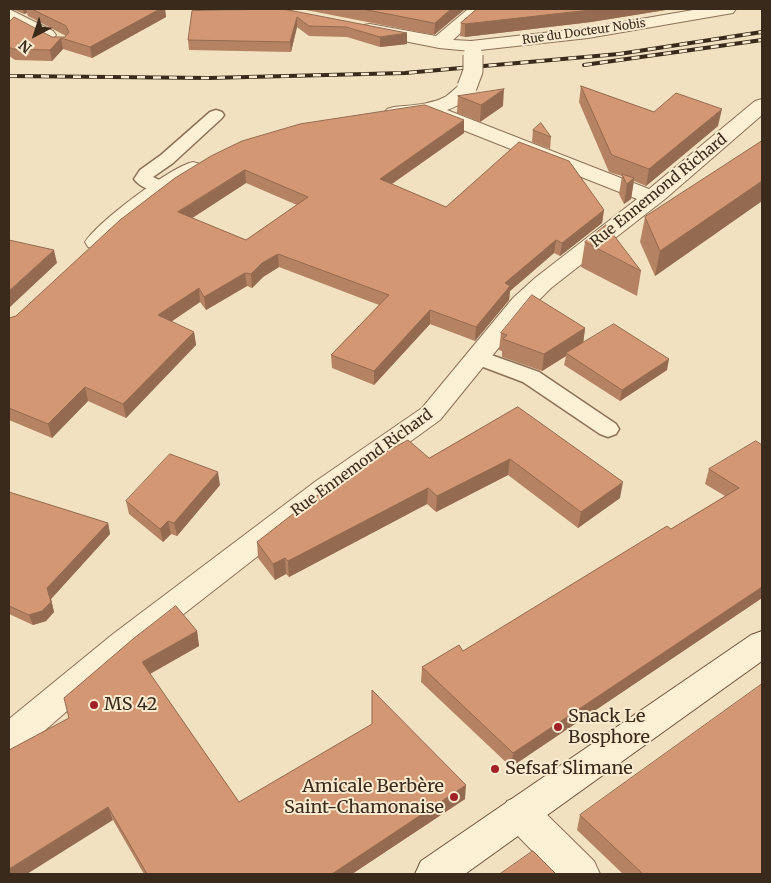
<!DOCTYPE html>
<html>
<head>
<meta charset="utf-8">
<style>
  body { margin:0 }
  #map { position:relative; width:771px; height:883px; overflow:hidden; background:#f1e1c0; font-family:Merriweather,serif }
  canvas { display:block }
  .frame { position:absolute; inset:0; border:10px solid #3a2a1c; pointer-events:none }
  .north { position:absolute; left:10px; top:10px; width:50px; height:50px; -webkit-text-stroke:4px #f8ebd0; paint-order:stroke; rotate:220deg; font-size:14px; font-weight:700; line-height:20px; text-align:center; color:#3a2a1c }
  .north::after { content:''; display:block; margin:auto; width:18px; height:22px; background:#3a2a1c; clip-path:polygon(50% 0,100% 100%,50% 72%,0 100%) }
</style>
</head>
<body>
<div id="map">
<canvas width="771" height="883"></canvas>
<div class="frame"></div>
<div class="north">N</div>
</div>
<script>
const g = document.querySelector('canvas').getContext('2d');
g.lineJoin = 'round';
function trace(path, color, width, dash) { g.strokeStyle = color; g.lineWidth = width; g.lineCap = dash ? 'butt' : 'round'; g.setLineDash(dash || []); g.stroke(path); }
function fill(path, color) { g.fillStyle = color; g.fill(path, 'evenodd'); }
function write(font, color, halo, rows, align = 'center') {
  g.font = font + ' Merriweather,serif'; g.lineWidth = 4; g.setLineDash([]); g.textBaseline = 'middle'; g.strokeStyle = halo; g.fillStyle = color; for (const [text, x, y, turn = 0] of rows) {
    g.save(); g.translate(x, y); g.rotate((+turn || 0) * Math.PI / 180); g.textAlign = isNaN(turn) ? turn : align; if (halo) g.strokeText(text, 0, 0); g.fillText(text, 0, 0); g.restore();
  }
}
const service = new Path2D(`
  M 216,110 L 222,112 L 224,115 L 222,118 L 173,163 L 153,177 L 168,184 L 171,188 L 168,192 C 158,194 140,188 134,179 L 140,170 L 161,155 L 210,112 Z
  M 477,350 L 539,372 L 616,424 L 619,429 L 616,434 L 608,437 L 600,434 L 523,382 L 470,362 L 467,357 L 470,352 Z`);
const minor = new Path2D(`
  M 9,9 L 53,31 L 56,35 L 53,39 C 38,42 22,28 9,21 Z
  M 468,9 L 487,9 L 453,40 L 471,41 L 588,28 L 699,9 L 736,9 L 733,13 L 727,14 L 588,38 L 471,51 L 439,48 L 364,33 L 361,29 L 364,25 L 370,24 L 436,36 Z
  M 467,81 L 474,83 L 476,87 C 469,98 460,106 447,110 L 649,189 L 755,101 L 762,99 L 762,115 L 665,199 L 551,288 L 531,308 L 440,420 L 336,495 L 135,652 L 21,751 L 9,755 L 9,719 L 113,634 L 316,481 L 422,408 L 513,298 L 535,278 L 637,199 L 425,115 L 394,119 L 387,117 L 384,113 L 387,109 L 394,107 C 411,105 429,105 445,97 C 453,92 458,84 467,81 Z
  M 193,162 L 200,164 L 203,168 L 200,172 L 151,207 L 104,247 L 96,249 L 88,247 L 85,242 C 98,222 170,167 193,162 Z
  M 520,796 L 533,801 L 594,861 L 600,874 L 555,874 L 507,825 L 502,813 L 507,801 Z`);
const secondary = new Path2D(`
  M 762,631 L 762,661 L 465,874 L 415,874 L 421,861 L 751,635 Z`);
const rail = new Path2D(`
  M 584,65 L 762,40
  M 9,76 L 209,78 L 405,73 L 619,54 L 762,32`);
const minorBridge = new Path2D(`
  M 467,87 L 473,71 L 473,55`);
const wall = new Path2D(`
  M 12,9 L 165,9 L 166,17 L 92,58 L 63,49 L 52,61 L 15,60 L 9,56 L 9,22 L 52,37 L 65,37 L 66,36 L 28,16 L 27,13 L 24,14 Z
  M 283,9 L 407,44 L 380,47 L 347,37 L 309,36 L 297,27 L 291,52 L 189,50 L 188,40 Z
  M 301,9 L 465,9 L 434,35 Z
  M 477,9 L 672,9 L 591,22 L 465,37 L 460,36 L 461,23 Z
  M 581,86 L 654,112 L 718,126 L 646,186 L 634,181 L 631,199 L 624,204 L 619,194 L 622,176 L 609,172 L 579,102 Z
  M 458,96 L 503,106 L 480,122 L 457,113 Z
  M 533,130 L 551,137 L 550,149 L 532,142 Z
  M 464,133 L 392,184 L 446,207 L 604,210 L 602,223 L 560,256 L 554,253 L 510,291 L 509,300 L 475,341 L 430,324 L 374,385 L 332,368 L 331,355 L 379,305 L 279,267 L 263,277 L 252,288 L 247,286 L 206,310 L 200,302 L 171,322 L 194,332 L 196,345 L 126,418 L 88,401 L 52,438 L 9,420 L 9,318 L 16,316 L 175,178 ZM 246,183 L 297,205 L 246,240 L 192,218 Z
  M 762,141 L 762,201 L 655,276 L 640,242 L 645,217 Z
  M 585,242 L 641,271 L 637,296 L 581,267 Z
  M 585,328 L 583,343 L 667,370 L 620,401 L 564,365 L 566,356 L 542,371 L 502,357 L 502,351 L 499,350 L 501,333 Z
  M 518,407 L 620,498 L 578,528 L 508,475 L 436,512 L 427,504 L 289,577 L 286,574 L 275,580 L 258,558 L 257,542 L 429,458 Z
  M 762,445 L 762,598 L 511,767 L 421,682 L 422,667 L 463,651 L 671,529 L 725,496 L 705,484 L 709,469 Z
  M 220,485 L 177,536 L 171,534 L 163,542 L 129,514 L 126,501 Z
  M 9,492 L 108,523 L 110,534 L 51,599 L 54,612 L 46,621 L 33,625 L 9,614 Z
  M 197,631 L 199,646 L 150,674 L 239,802 L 465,799 L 352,874 L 144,874 L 113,820 L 69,718 Z
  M 580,815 L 762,874 L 623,874 L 577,830 Z`);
const shadedWall = new Path2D(`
  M 23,9 L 26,9 L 27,13 L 24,14 Z
  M 160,9 L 165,9 L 166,17 L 92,58 L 90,47 Z
  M 451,9 L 465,9 L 434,35 L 435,23 Z
  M 599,9 L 672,9 L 591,22 L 465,37 L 465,24 Z
  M 297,17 L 297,27 L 291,52 L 290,42 Z
  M 407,33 L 407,44 L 380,47 L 380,37 Z
  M 61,38 L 63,49 L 52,61 L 50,50 Z
  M 504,89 L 503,106 L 480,122 L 481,105 Z
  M 722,109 L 718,126 L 646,186 L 649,169 Z
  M 464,120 L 464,133 L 380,192 L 380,179 Z
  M 245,170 L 246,183 L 180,226 L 178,212 Z
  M 634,178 L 631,199 L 624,204 L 627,184 Z
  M 762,181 L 762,201 L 655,276 L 660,251 Z
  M 604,210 L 602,223 L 560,256 L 562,243 Z
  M 556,240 L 554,253 L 510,291 L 509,300 L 475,341 L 476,327 L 505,283 Z
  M 54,250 L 57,263 L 9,308 L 9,291 Z
  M 278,254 L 279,267 L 263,277 L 252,288 L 251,274 L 262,263 Z
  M 245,273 L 247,286 L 206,310 L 204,297 Z
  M 199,288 L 200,302 L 160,329 L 158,315 Z
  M 430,310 L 430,324 L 374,385 L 374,371 Z
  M 585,328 L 583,345 L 566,353 L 566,356 L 542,371 L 544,354 Z
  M 194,332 L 196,345 L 126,418 L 123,404 Z
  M 669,359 L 667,370 L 620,401 L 622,390 Z
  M 85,387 L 88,401 L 52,438 L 48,424 Z
  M 510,459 L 508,475 L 436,512 L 437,496 Z
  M 218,472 L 220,485 L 177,536 L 174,523 Z
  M 623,482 L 620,498 L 578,528 L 581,512 Z
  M 428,488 L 427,504 L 289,577 L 288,561 Z
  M 168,521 L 171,534 L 163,542 L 160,529 Z
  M 108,523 L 110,534 L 51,599 L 54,612 L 46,621 L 33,625 L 29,615 L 47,588 Z
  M 285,558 L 286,574 L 275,580 L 273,564 Z
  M 762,587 L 762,598 L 511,767 L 513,753 Z
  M 197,631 L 199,646 L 146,676 L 142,662 Z
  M 466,785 L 465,799 L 352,874 L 332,874 Z
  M 108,807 L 113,820 L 27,874 L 9,874 L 9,869 Z`);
const building = new Path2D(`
  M 32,9 L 160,9 L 90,47 L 61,38 L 50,50 L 13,49 L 9,47 L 9,22 L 14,17 L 52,37 L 65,37 L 69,32 L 66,26 Z
  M 283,9 L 407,33 L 380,37 L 346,27 L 309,26 L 297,17 L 290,42 L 188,40 L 192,11 Z
  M 363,9 L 451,9 L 435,23 Z
  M 477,9 L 599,9 L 465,24 L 461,23 Z
  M 581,86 L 654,112 L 676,93 L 722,109 L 649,169 L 612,155 Z
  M 504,89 L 481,105 L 458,96 Z
  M 425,105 L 464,120 L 380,179 L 446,207 L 519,142 L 569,161 L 604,210 L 562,243 L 556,240 L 505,283 L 510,286 L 476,327 L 430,310 L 374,371 L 331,355 L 389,295 L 278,254 L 262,263 L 251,274 L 245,273 L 204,297 L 199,288 L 158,315 L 194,332 L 123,404 L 85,387 L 48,424 L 9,408 L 9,318 L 16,316 L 120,220 L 175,178 L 211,156 L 242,141 L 300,124 ZM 245,170 L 308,197 L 246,240 L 178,212 Z
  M 541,123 L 551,137 L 533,130 Z
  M 762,141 L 762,181 L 660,251 L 645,217 Z
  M 622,174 L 634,178 L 627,184 Z
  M 606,225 L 641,271 L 585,242 Z
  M 9,240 L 54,250 L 9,291 Z
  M 532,295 L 585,328 L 544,354 L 503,339 L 507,335 L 501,333 Z
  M 614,324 L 669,359 L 622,390 L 566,353 Z
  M 518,407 L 623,482 L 581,512 L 510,459 L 437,496 L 428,488 L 288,561 L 285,558 L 273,564 L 257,542 L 312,499 L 369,461 L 408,440 L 429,458 Z
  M 756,441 L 762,445 L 762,587 L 513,753 L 422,667 L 459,645 L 463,651 L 667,526 L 671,529 L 739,488 L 709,469 Z
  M 170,454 L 218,472 L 174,523 L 168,521 L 160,529 L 126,501 Z
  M 9,492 L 108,523 L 47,588 L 51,602 L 42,611 L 29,615 L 9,606 Z
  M 176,606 L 197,631 L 142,662 L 239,802 L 372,724 L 372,690 L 466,785 L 332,874 L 147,874 L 108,807 L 9,869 L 9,750 L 69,718 L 64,698 L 133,639 Z
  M 762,684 L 762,874 L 643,874 L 580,815 Z
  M 533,851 L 556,874 L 500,874 Z`);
const markers = [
  [94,705,5,"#a02226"],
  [558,727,5,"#a02226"],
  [495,769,5,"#a02226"],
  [454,797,5,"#a02226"]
];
const farStreetnames = [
  ["Rue du Docteur Nobis",584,32,-8]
];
const streetNames = [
  ["Rue Ennemond Richard",659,191,-39],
  ["Rue Ennemond Richard",362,463,-36]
];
const nearPoinames = [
  ["MS 42",104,705],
  ["Snack Le",568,717],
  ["Bosphore",568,738],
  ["Sefsaf Slimane",505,769],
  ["Amicale Berbère",444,787,"right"],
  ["Saint-Chamonaise",444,808,"right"]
];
trace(service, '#8c7157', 3);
trace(minor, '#8c7157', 2);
trace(secondary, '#6e523a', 2);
fill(service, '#fbefd4');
fill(minor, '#fbefd4');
fill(secondary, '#fbefd4');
trace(rail, '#3a2a1c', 4);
trace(rail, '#f8ebd0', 2.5, [8]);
trace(minorBridge, '#8c7157', 21, []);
trace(minorBridge, '#fbefd4', 19);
fill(wall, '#b58363');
fill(shadedWall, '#946a50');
fill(building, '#d39873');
trace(building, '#946a50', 1);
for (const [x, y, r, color] of markers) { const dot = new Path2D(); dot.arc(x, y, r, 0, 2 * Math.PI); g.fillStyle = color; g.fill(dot); trace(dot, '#f8ebd0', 2); }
write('12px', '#3a2a1c', '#f8ebd0', farStreetnames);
write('15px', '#3a2a1c', '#f8ebd0', streetNames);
write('18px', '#3a2a1c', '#f8ebd0', nearPoinames, 'left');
</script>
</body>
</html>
